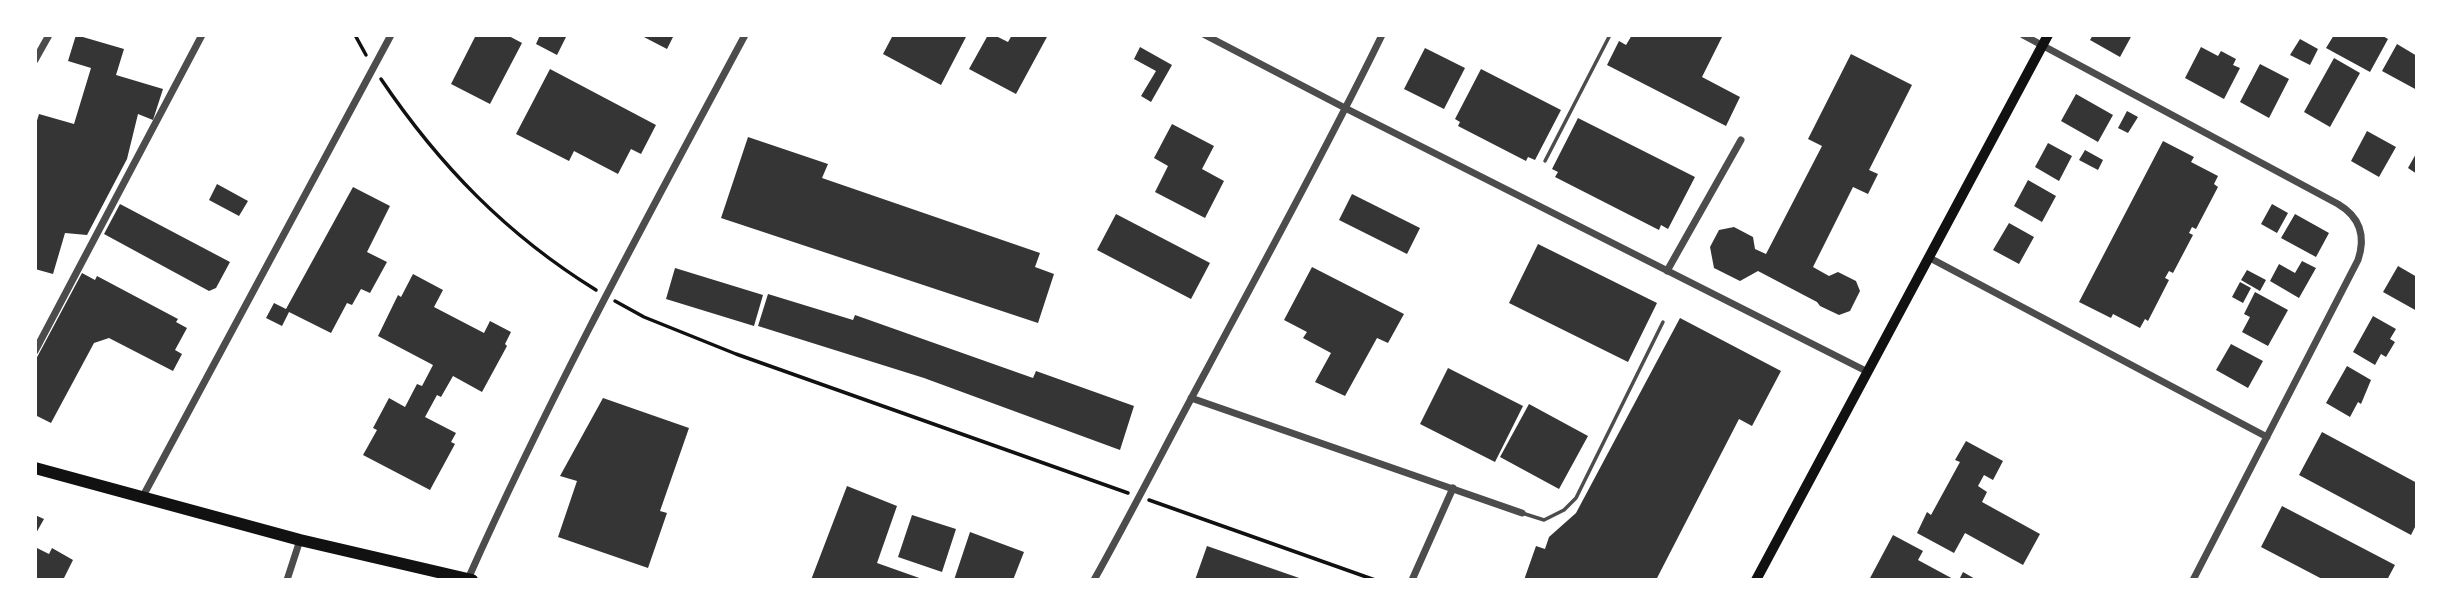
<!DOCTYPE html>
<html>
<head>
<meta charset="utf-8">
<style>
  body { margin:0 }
  #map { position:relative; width:2452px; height:615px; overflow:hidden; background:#fff; font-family:Commissioner,sans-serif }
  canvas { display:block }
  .frame { position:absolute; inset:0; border:37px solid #fff; pointer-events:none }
</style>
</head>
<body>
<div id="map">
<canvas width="2452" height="615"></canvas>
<div class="frame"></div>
</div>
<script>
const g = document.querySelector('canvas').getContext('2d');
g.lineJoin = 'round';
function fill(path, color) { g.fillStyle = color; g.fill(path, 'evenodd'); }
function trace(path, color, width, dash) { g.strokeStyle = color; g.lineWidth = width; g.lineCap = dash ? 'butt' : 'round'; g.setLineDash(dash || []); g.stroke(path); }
const building = new Path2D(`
  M 76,35 L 124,49 L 116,75 L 163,89 L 153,120 L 138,114 L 127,159 L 87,235 L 65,233 L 53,274 L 35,269 L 35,127 L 39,114 L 74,124 L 91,68 L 68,61 Z
  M 476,35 L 507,35 L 522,43 L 490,104 L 451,84 Z
  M 540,35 L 567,35 L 557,55 L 536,44 Z
  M 640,35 L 674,35 L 667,49 Z
  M 893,35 L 967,35 L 941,85 L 883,54 Z
  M 988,35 L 994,35 L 1008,42 L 1012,35 L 1048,35 L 1016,94 L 969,69 Z
  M 1632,35 L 1723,35 L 1702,77 L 1740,97 L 1726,126 L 1607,65 L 1619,41 L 1626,45 Z
  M 2093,35 L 2132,35 L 2120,57 L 2090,40 Z
  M 2334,35 L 2381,35 L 2388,39 L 2370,72 L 2326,48 Z
  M 2300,39 L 2318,49 L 2310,65 L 2290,55 Z
  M 2397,44 L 2417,56 L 2417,90 L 2382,71 Z
  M 1140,47 L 1172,65 L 1151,102 L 1141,96 L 1156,71 L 1134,59 Z
  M 2201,47 L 2218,56 L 2221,51 L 2236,59 L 2233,65 L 2240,68 L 2224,99 L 2185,78 Z
  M 1425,48 L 1465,68 L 1444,109 L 1404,89 Z
  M 1851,54 L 1912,85 L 1869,170 L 1878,174 L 1868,194 L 1853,187 L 1813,267 L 1829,276 L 1838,272 L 1856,281 L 1860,291 L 1850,311 L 1839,315 L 1820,306 L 1817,302 L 1758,271 L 1740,281 L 1714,268 L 1710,247 L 1719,230 L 1734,227 L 1753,237 L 1755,249 L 1766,254 L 1822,146 L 1808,139 Z
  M 2334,58 L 2360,73 L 2330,127 L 2304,112 Z
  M 2260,64 L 2289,79 L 2269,118 L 2240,102 Z
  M 550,69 L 656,125 L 641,154 L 631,149 L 618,174 L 574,151 L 569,161 L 516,134 Z
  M 1481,69 L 1561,110 L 1535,160 L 1528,157 L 1526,161 L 1458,126 L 1460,122 L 1455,119 Z
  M 2076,94 L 2113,115 L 2098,142 L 2061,121 Z
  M 2127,111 L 2138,117 L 2128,133 L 2118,128 Z
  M 1578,118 L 1695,177 L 1668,229 L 1661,225 L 1659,230 L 1555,177 L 1558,172 L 1552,169 Z
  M 1172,124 L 1214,146 L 1202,169 L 1224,181 L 1205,218 L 1155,192 L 1168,166 L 1154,158 Z
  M 2367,131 L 2396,147 L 2379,177 L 2351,161 Z
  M 748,137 L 828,164 L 822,178 L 1040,253 L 1035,267 L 1054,274 L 1038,323 L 721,218 Z
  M 2163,141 L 2194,157 L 2191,162 L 2218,176 L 2214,184 L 2218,187 L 2196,229 L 2192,227 L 2189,233 L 2193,235 L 2173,273 L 2169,271 L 2165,278 L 2169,280 L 2148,321 L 2145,319 L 2140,328 L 2113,314 L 2111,318 L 2079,302 Z
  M 2048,143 L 2072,156 L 2059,181 L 2035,167 Z
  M 2085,150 L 2103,160 L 2098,170 L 2079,160 Z
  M 2417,152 L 2417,174 L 2408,168 Z
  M 2028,180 L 2056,196 L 2042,222 L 2014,206 Z
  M 217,184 L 248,201 L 239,216 L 209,200 Z
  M 353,187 L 390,206 L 367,252 L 387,262 L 370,293 L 361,289 L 352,305 L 347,303 L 331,333 L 289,312 L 282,326 L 266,318 L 274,303 L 286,309 Z
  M 1352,194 L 1420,228 L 1407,254 L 1339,220 Z
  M 120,204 L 230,262 L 216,288 L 209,291 L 104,234 Z
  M 2272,204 L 2288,213 L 2277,233 L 2261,224 Z
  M 1116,214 L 1210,263 L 1191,299 L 1097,250 Z
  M 2295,214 L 2329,233 L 2316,257 L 2281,238 Z
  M 2009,223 L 2034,237 L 2019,264 L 1993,250 Z
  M 1538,244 L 1657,303 L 1628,362 L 1509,303 Z
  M 2302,261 L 2316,268 L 2299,298 L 2270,281 L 2279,264 L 2295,273 Z
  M 2398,266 L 2417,277 L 2417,311 L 2383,292 Z
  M 1312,267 L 1404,314 L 1388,343 L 1377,338 L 1345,396 L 1315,382 L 1331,353 L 1303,338 L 1307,332 L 1284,320 Z
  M 675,268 L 763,295 L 754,326 L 666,299 Z
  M 2247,270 L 2266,280 L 2260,291 L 2241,280 Z
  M 82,273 L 95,280 L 97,276 L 178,319 L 176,322 L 187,328 L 175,350 L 182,354 L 173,371 L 109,338 L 94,343 L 51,423 L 35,415 L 35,361 Z
  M 413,274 L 443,290 L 434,307 L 484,333 L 490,321 L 511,332 L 505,344 L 507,346 L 482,392 L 453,376 L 441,397 L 437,395 L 425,417 L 456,433 L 451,442 L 455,444 L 430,490 L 363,455 L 377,430 L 373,428 L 389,398 L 405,407 L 417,384 L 422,386 L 433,365 L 378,336 L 398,295 L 401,297 Z
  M 2240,282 L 2251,288 L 2243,303 L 2232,297 Z
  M 2255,292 L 2288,310 L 2268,346 L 2242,332 L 2250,317 L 2244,314 Z
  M 768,294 L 853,320 L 855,315 L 1033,378 L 1036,371 L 1134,406 L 1120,450 L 924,378 L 758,326 Z
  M 2373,316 L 2396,329 L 2390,339 L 2395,342 L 2386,357 L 2381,354 L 2375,365 L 2353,352 Z
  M 1680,318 L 1781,371 L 1752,426 L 1739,419 L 1656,580 L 1524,580 L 1536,546 L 1545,549 L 1549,537 L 1576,513 Z
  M 2231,344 L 2263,361 L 2248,388 L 2216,370 Z
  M 2347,366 L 2371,380 L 2361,404 L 2358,402 L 2350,417 L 2326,403 Z
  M 1448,368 L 1523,406 L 1495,462 L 1420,424 Z
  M 603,398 L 689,428 L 660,511 L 667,513 L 648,568 L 558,537 L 577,481 L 560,476 Z
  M 1529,404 L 1588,436 L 1559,489 L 1500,457 Z
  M 2322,432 L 2417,483 L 2417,523 L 2411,535 L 2299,475 Z
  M 1966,441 L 2003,461 L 1993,480 L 1984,475 L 1978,486 L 1987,492 L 1982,502 L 2040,534 L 2023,565 L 1965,533 L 1954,553 L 1917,533 L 1927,512 L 1931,515 L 1960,462 L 1955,460 Z
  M 847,486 L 897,506 L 877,563 L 925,580 L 811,580 Z
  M 2282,506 L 2395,565 L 2387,580 L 2324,580 L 2261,547 Z
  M 35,515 L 44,519 L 35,535 Z
  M 912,515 L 956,529 L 942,572 L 898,557 Z
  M 970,532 L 1024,552 L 1013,580 L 954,580 Z
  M 1893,535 L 1923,551 L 1918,560 L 1955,580 L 1869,580 Z
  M 1207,546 L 1305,580 L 1195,580 Z
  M 35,547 L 49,554 L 52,548 L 73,560 L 63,580 L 35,580 Z
  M 1963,572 L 1977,580 L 1959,580 Z`);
const path = new Path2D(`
  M 355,35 L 366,55
  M 381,79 C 439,165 507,235 596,290
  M 615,301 L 644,317 L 736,354 L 1128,493
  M 1149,500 L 1375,580`);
const service = new Path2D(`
  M 1545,161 L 1610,35
  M 1522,513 L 1544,520 L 1564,510 L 1576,498 L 1663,322`);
const minor = new Path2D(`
  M 1205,35 L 1347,109 L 1868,372
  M 2023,35 L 2338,204 C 2360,217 2366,236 2358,260 L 2193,580
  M 35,60 L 49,35
  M 1928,257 L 2267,437
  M 1667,271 L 1741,140
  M 35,351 L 202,35
  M 1191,398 L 1522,513
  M 142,498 L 391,35
  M 468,579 C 551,393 649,214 745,35
  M 287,580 L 300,540
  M 1094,580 C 1133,510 1169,439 1207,369 C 1266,258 1327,148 1382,35
  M 1412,580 L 1453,488`);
const secondary = new Path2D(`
  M 1756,580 L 2048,35`);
const trunk = new Path2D(`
  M 35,468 L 300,540 L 472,580`);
fill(building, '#353535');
trace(path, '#111', 3.5);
trace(service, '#4c4c4c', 3.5);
trace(minor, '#4c4c4c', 7);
trace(secondary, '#111', 10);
trace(trunk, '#111', 12);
</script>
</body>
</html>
